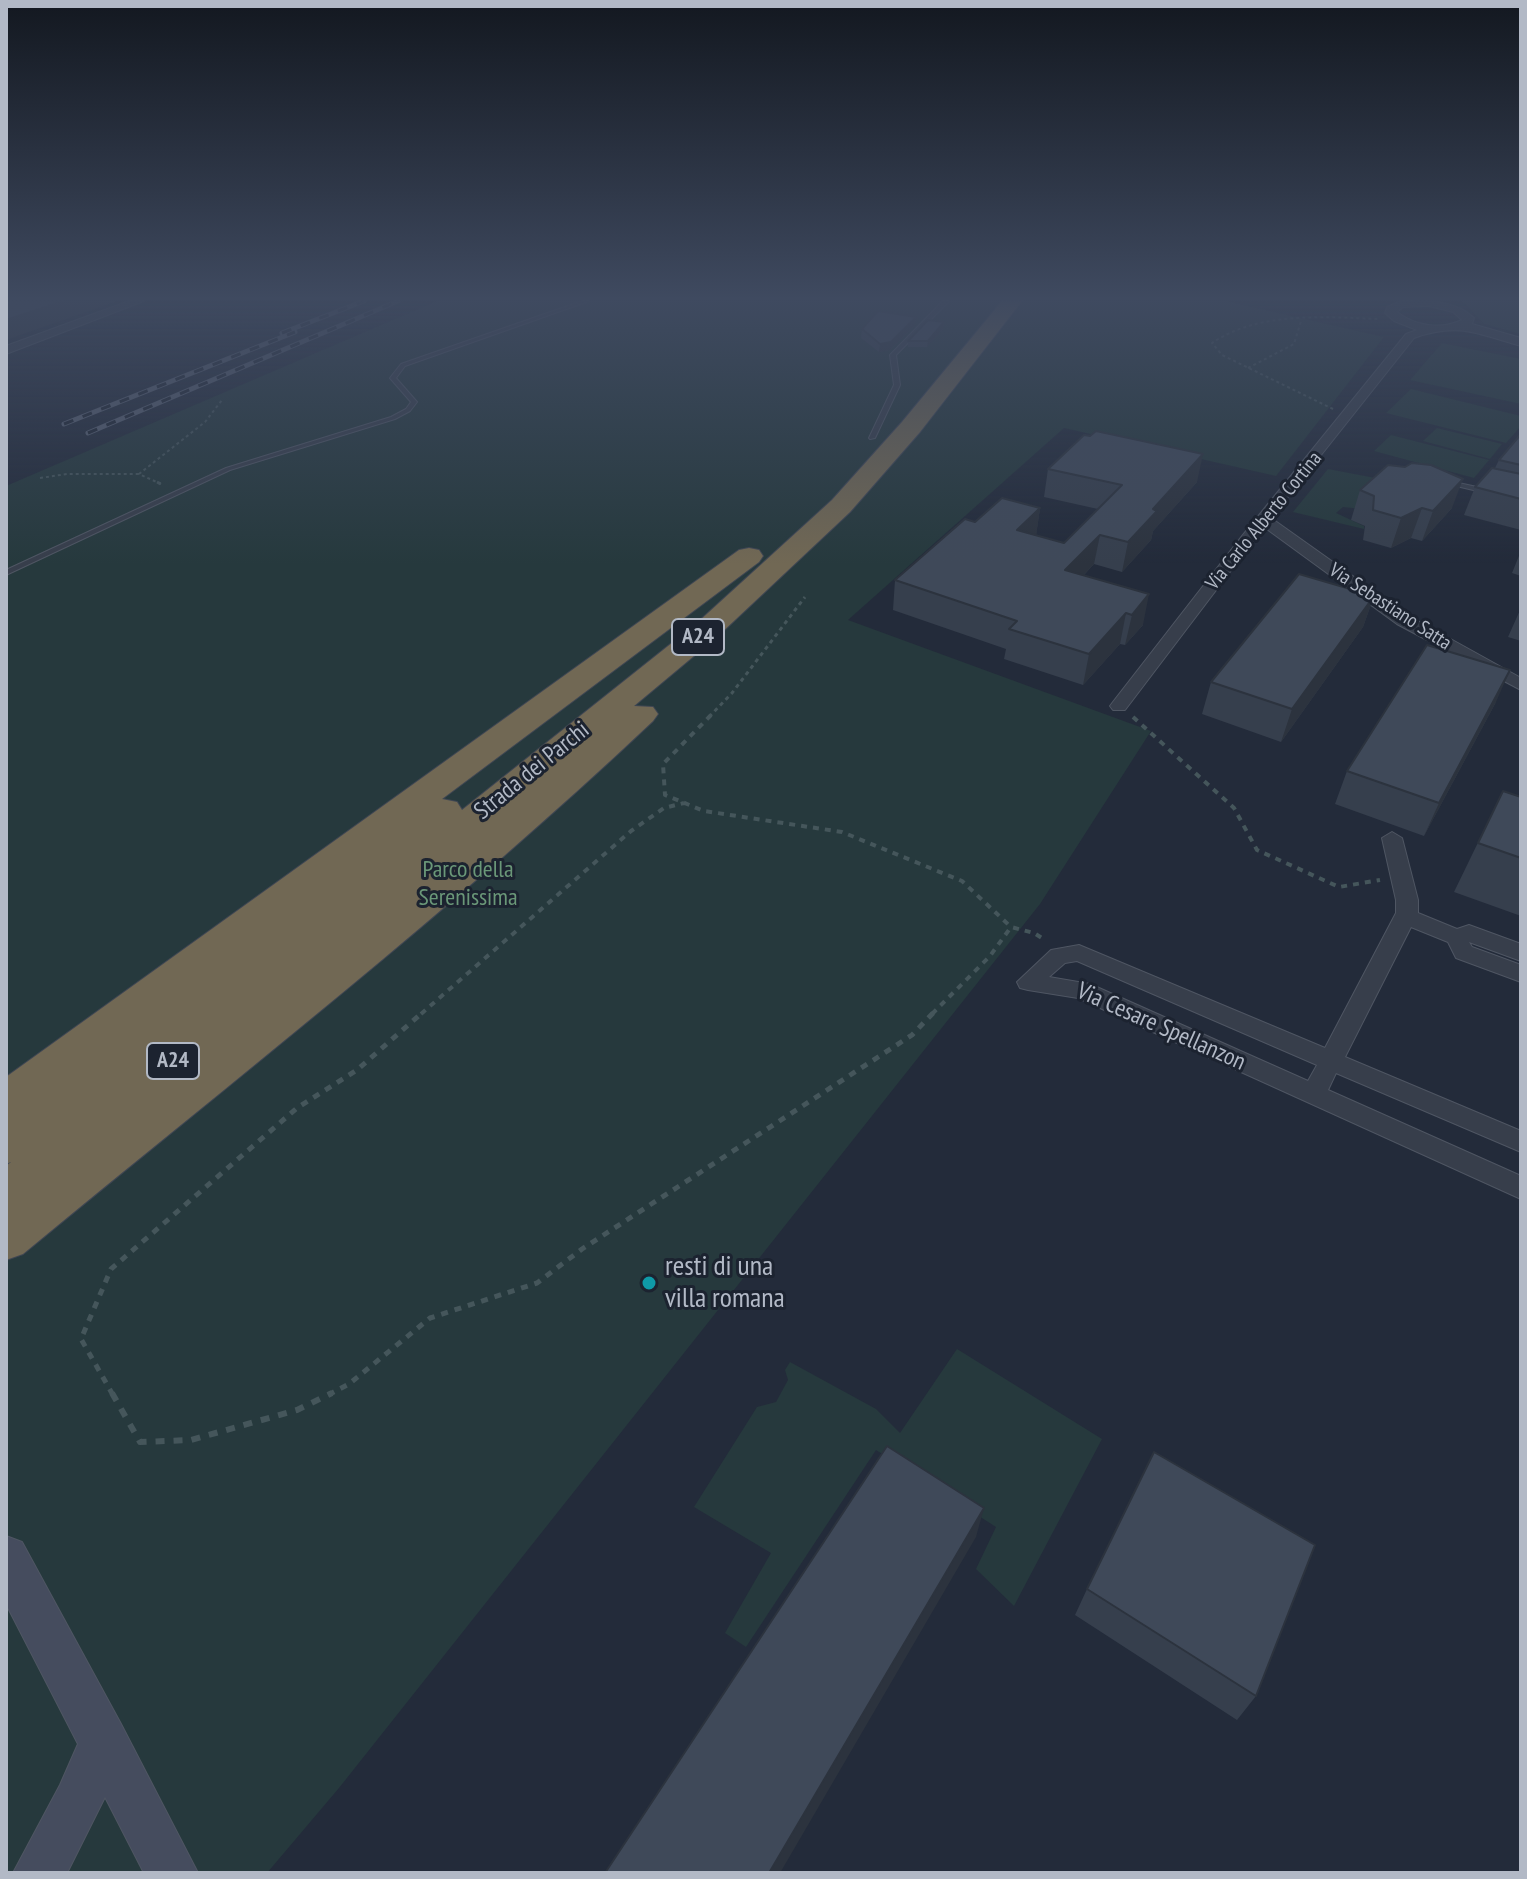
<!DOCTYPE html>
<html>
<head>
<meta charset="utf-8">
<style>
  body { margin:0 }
  #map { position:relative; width:1527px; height:1879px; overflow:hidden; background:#232b3a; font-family:"PT Sans Narrow",sans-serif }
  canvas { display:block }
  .frame { position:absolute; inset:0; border:8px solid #b2b9c6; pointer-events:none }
</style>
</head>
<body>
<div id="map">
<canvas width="1527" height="1879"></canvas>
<div class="frame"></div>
</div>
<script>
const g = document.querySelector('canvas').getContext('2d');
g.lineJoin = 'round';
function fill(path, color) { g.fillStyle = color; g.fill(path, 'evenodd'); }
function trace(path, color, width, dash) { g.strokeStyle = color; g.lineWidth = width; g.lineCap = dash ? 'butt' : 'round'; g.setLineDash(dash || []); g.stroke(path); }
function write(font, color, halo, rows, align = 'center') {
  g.font = font + ' "PT Sans Narrow",sans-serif'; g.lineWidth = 6; g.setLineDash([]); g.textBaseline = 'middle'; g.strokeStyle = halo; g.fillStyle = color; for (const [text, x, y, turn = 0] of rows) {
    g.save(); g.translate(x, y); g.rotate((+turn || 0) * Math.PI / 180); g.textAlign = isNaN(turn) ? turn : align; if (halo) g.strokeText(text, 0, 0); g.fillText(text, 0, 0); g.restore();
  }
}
const green = new Path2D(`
  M 437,301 L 1226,301 L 1384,337 L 1276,476 L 1064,428 L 848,620 L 1151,731 L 1040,904 L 339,1788 L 267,1873 L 6,1873 L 6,486 Z
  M 1462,301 L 1521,301 L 1521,334 L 1484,324 Z
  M 1442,343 L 1521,359 L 1521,404 L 1410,380 Z
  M 1411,389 L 1521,416 L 1521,426 L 1506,443 L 1386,413 Z
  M 1437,428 L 1502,444 L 1490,459 L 1423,441 Z
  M 1391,435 L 1489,460 L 1474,478 L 1374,451 Z
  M 1328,469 L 1386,480 L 1362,509 L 1343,507 L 1336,513 L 1364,526 L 1364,529 L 1293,512 Z
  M 957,1349 L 1102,1439 L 1014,1606 L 976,1569 L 996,1527 L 876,1450 L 746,1647 L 725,1633 L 771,1553 L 694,1507 L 757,1407 L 776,1402 L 788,1380 L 785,1370 L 790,1362 L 876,1409 L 900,1433 Z`);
const pathFar4 = new Path2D(`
  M 1248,368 L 1294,344 L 1301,321
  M 1333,409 L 1222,355 L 1212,343 C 1259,311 1325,317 1379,319
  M 40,478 L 67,474 L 139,474
  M 161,484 L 139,474 L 205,422 L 222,400`);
const pathFar3 = new Path2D(`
  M 157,482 L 161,484
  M 709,717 L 732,693 L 805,597`);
const pathFar2 = new Path2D(`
  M 711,715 L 663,764 L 665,795 L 704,811 L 842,832 L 962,881 L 1011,927
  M 1133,717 L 1234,808 L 1257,850 L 1339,887 L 1380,880
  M 421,1014 L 631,831 L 664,808 L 684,803
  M 932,1014 L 990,956 L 1011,927 L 1034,933 L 1045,940`);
const pathFar1 = new Path2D(`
  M 113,1395 L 81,1339 L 111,1269 L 297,1108 L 357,1070 L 423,1012
  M 328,1395 L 349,1384 L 430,1318 L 537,1283 L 582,1249 L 912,1035 L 934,1012`);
const path = new Path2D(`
  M 112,1393 L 140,1442 L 191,1440 L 297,1410 L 332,1393`);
const lane = new Path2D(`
  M 582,301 L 589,301 L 405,366 L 396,378 L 417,402 L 410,411 L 395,419 L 230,470 L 6,575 L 6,570 L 226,468 L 391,417 L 406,409 L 411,402 L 390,378 L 401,364 Z
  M 943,301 L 949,301 L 896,355 L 900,385 L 875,438 L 870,439 L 869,438 L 894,385 L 890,355 Z
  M 1445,480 L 1486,489 L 1490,491 L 1486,493 L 1448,484 L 1445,484 Z`);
const street = new Path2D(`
  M 129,301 L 144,301 L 6,354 L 6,346 Z
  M 1401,301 C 1426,301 1454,299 1474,318 L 1472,324 L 1521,338 L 1521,346 C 1478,334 1459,322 1414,338 L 1271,518 L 1409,616 L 1521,678 L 1521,690 L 1397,624 L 1264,527 L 1125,710 L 1113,710 L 1110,706 L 1113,702 L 1242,536 L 1406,334 L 1417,330 L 1394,321 L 1385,313 L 1387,307 ZM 1429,306 L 1453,312 L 1462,320 C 1441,330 1415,326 1397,312 L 1403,307 Z
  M 1392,832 L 1402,838 L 1418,900 L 1418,913 L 1457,929 L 1469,925 L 1521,944 L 1521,961 L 1469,942 L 1472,947 L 1521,965 L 1521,982 L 1456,958 L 1448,942 L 1411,927 L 1345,1057 L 1521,1131 L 1521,1152 L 1336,1073 L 1328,1090 L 1521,1176 L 1521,1199 L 1078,998 L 1028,990 L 1020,988 L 1017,982 L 1051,950 L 1079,945 L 1325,1048 L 1396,913 L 1396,900 L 1382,838 ZM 1077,961 L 1317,1065 L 1308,1081 L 1090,984 L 1049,977 L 1065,963 Z`);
const secondary = new Path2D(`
  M 6,1536 L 22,1542 L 121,1724 L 198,1873 L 144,1873 L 105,1797 L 67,1873 L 13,1873 L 60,1785 L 78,1744 L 6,1604 Z`);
const highway = new Path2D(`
  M 1002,301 L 1022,301 L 920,432 L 850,512 L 719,635 L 634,706 L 653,707 L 658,714 L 653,721 C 453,910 235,1079 23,1254 L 6,1260 L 6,1166 L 11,1162 L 6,1164 L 6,1077 L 739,550 L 749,548 L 759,550 L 763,556 L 759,562 L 442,799 L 457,802 L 462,810 L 697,623 L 832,500 L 902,422 Z`);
const rail = new Path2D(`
  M 282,333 L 364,301
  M 64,424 L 295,332
  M 88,433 L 398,301`);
const wall = new Path2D(`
  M 944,322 L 943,329 L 927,347 L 908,347 L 908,341 Z
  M 915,325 L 890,350 L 879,352 L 861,338 L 862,329 Z
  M 1521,434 L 1521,530 L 1464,515 L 1475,487 L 1495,468 L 1499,460 Z
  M 1048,469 L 1197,482 L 1153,531 L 1151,540 L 1122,572 L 1094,564 L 1084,575 L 1143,625 L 1125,645 L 1120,644 L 1083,685 L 1004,659 L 1006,649 L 893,610 L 895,580 L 975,522 L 1040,508 L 1036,535 L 1064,543 L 1098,509 L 1044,497 Z
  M 1360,490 L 1452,508 L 1422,541 L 1411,538 L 1391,548 L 1363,540 L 1365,526 L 1351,520 Z
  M 1521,551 L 1521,576 L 1512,573 Z
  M 1374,596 L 1363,627 L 1281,742 L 1202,714 L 1211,682 Z
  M 1521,608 L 1521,641 L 1508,637 Z
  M 1496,702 L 1424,836 L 1335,804 L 1347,771 Z
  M 1503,791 L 1521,797 L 1521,916 L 1454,892 Z
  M 1087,1589 L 1256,1696 L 1237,1720 L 1075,1615 Z`);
const shadedWall = new Path2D(`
  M 64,301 L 115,301 L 115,302 L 6,340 L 6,320 Z
  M 916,317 L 915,325 L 890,350 L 879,352 L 880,344 Z
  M 944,322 L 943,329 L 927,347 L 928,341 Z
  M 1203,454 L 1197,482 L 1153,531 L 1151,540 L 1122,572 L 1128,542 L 1153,509 Z
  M 1463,479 L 1452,508 L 1422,541 L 1433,511 Z
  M 1040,508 L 1036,537 L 1017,530 Z
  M 1422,508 L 1411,538 L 1391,548 L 1401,518 Z
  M 1100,535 L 1094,564 L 1060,600 L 1065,570 Z
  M 1149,594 L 1143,625 L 1125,645 L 1132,615 Z
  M 1374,596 L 1363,627 L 1281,742 L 1292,709 Z
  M 1126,613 L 1120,644 L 1083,685 L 1089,654 Z
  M 1510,670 L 1496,702 L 1424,836 L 1439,803 Z
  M 984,1508 L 976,1537 L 780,1873 L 769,1873 Z`);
const building = new Path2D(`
  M 6,301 L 64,301 L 6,320 Z
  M 878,311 L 916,317 L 891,342 L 880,344 L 862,329 Z
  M 928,320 L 944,322 L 928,341 L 908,341 Z
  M 1096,431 L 1203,454 L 1153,509 L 1157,511 L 1128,542 L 1100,535 L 1065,570 L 1149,594 L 1132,615 L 1126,613 L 1089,654 L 1009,629 L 1017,621 L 895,580 L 965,519 L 975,522 L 1002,498 L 1040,508 L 1017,530 L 1064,543 L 1122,485 L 1048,469 L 1084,435 L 1090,436 Z
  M 1521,434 L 1521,465 L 1499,460 Z
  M 1412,463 L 1431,465 L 1463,479 L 1433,511 L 1422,508 L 1401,518 L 1373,510 L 1374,496 L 1360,490 L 1388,465 L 1405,467 Z
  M 1492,468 L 1521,474 L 1521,499 L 1475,487 Z
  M 1299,574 L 1374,596 L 1292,709 L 1211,682 Z
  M 1427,645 L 1510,670 L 1439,803 L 1347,771 Z
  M 1503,791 L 1521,797 L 1521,858 L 1478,843 Z
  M 887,1446 L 984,1508 L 769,1873 L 605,1873 Z
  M 1154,1452 L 1315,1545 L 1256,1696 L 1087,1589 Z`);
const markers = [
  [649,1283,8,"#0f9aa8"]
];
const farStreetnames = [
  ["Via Carlo Alberto Cortina",1264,521,-51],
  ["Via Sebastiano Satta",1390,607,33]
];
const shields = [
  [698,637,52],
  [173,1061,52]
];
const shieldNames = [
  ["A24",698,637],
  ["A24",173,1061]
];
const streetNames = [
  ["Strada dei Parchi",532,771,-39],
  ["Via Cesare Spellanzon",1161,1027,24]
];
const parkNames = [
  ["Parco della",468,870],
  ["Serenissima",468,898]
];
const nearPoinames = [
  ["resti di una",665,1267],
  ["villa romana",665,1299]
];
fill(green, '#26393d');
trace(lane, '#4f5663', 2);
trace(street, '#4f5663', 2);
trace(secondary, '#4f5663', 2);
trace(highway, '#3f4653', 2);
trace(pathFar4, '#45565b', 2, [3, 3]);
trace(pathFar3, '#45565b', 3, [4, 4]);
trace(pathFar2, '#45565b', 4, [6, 6]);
trace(pathFar1, '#45565b', 5, [7, 7]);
trace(path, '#45565b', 6, [9, 9]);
fill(lane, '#373e4b');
fill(street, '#373e4b');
fill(secondary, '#454c5e');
fill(highway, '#716854');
trace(rail, '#596172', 5);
trace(rail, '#1c2330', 3, [10]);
fill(wall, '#363f4d');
fill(shadedWall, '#2c333e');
fill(building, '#3f4959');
trace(building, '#2c333e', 2);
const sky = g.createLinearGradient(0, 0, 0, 564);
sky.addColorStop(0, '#131820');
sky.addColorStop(0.53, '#3f4a60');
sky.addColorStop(1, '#3f4a6000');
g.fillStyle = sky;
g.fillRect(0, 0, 1527, 564);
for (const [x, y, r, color] of markers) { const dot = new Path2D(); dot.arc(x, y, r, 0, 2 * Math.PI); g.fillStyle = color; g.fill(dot); trace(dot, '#1c2330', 3); }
write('20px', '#b2b9c6', '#1c2330', farStreetnames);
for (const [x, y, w] of shields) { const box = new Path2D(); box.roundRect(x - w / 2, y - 18, w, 36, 6); g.fillStyle = '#1c2330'; g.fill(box); trace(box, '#b2b9c6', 2); }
write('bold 22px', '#b2b9c6', null, shieldNames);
write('24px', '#b2b9c6', '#1c2330', streetNames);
write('24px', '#6a9778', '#1c2330', parkNames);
write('28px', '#b2b9c6', '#1c2330', nearPoinames, 'left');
</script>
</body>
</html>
